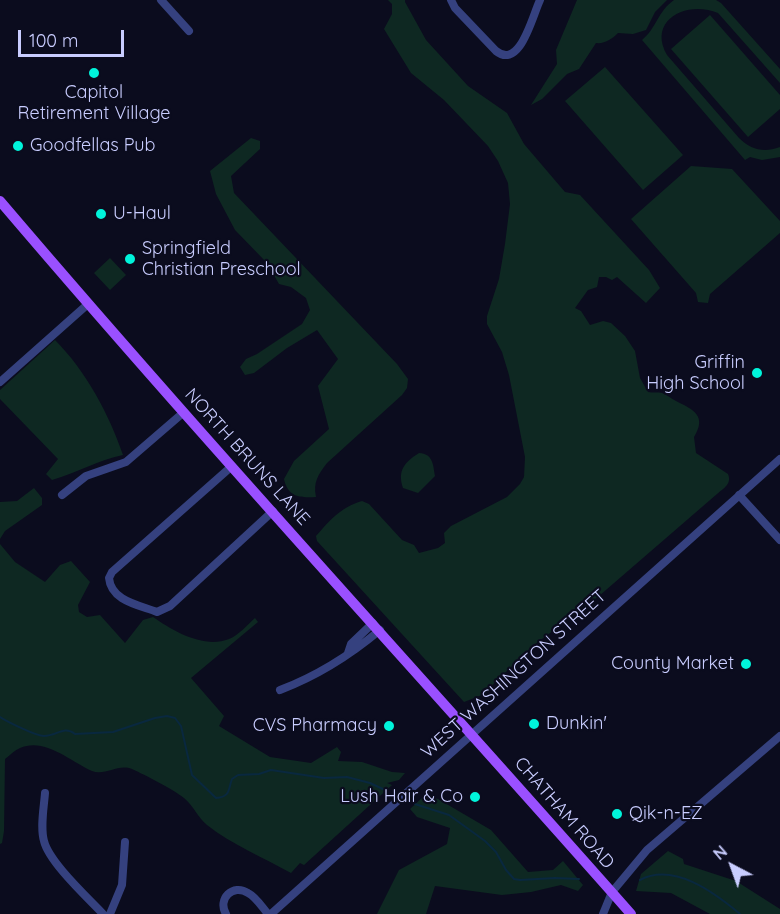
<!DOCTYPE html>
<html>
<head>
<meta charset="utf-8">
<style>
  body { margin:0 }
  #map { position:relative; width:780px; height:914px; overflow:hidden; background:#0b0c1e; font-family:Quicksand,sans-serif }
  canvas { display:block }
  .north { position:absolute; left:702px; top:836px; width:60px; height:60px; -webkit-text-stroke:4px #0b0c1e; paint-order:stroke; rotate:319deg; font-size:16px; font-weight:700; line-height:24px; text-align:center; color:#c9cdff }
  .north::after { content:''; display:block; margin:auto; width:21px; height:27px; background:#c9cdff; clip-path:polygon(50% 0,100% 100%,50% 72%,0 100%) }
  .scale { position:absolute; left:18px; top:30px; width:106px; height:27px; box-sizing:border-box; border:3px solid #c9cdff; border-top:0; padding-left:8px; font-size:18px; line-height:21px; white-space:nowrap; color:#c9cdff; -webkit-text-stroke:4px #0b0c1e; paint-order:stroke }
</style>
</head>
<body>
<div id="map">
<canvas width="780" height="914"></canvas>
<div class="north">N</div>
<div class="scale">100 m</div>
</div>
<script>
const g = document.querySelector('canvas').getContext('2d');
g.lineJoin = 'round';
function fill(path, color) { g.fillStyle = color; g.fill(path, 'evenodd'); }
function trace(path, color, width, dash) { g.strokeStyle = color; g.lineWidth = width; g.lineCap = dash ? 'butt' : 'round'; g.setLineDash(dash || []); g.stroke(path); }
function write(font, color, halo, rows, align = 'center') {
  g.font = font + ' Quicksand,sans-serif'; g.lineWidth = 4.5; g.setLineDash([]); g.textBaseline = 'middle'; g.strokeStyle = halo; g.fillStyle = color; for (const [text, x, y, turn = 0] of rows) {
    g.save(); g.translate(x, y); g.rotate((+turn || 0) * Math.PI / 180); g.textAlign = isNaN(turn) ? turn : align; if (halo) g.strokeText(text, 0, 0); g.fillText(text, 0, 0); g.restore();
  }
}
const green = new Path2D(`
  M 388,0 L 405,0 L 405,2 L 426,40 L 468,86 L 507,113 L 524,144 L 565,192 L 580,195 L 649,270 L 660,288 L 646,303 L 617,277 L 612,280 L 606,277 L 599,277 L 597,287 L 588,290 L 575,308 L 581,311 L 590,325 L 603,321 L 611,323 L 625,336 L 635,351 L 640,378 L 648,392 C 653,393 658,392 662,393 C 667,395 672,399 676,401 C 694,410 707,416 694,437 L 696,453 L 728,474 C 732,484 724,488 717,494 L 599,596 L 534,645 L 482,695 L 464,702 L 317,541 L 316,536 C 331,519 340,508 362,501 L 369,504 L 402,540 L 414,545 L 419,553 L 438,548 L 445,543 L 444,533 L 451,526 L 507,497 L 520,484 L 524,477 L 525,457 L 509,375 L 502,352 L 487,324 L 487,316 L 499,279 L 505,244 L 510,204 L 508,183 L 498,161 L 488,146 L 444,100 L 411,73 L 384,29 L 392,14 L 392,4 Z
  M 577,0 L 667,0 L 655,12 L 646,30 L 633,34 L 618,33 C 612,39 605,44 596,43 L 579,69 L 567,74 L 542,99 L 531,105 L 557,64 L 556,50 Z
  M 674,0 L 716,0 L 721,3 L 780,69 L 780,83 L 718,13 C 687,0 647,20 667,55 L 739,138 C 751,150 764,153 780,147 L 780,157 L 762,160 L 750,157 L 745,160 L 642,40 C 656,29 658,11 674,0 Z
  M 710,15 L 780,95 L 780,109 L 748,137 L 671,49 Z
  M 605,67 L 683,155 L 643,190 L 565,101 Z
  M 251,138 L 260,141 L 260,149 L 231,176 L 234,193 L 397,364 L 408,379 L 407,388 L 402,395 L 327,463 C 318,475 313,482 316,497 C 299,498 288,497 284,479 L 294,461 L 329,429 L 318,386 L 338,359 L 317,330 L 287,348 L 254,373 L 245,375 L 240,367 L 246,359 L 257,354 L 302,324 L 310,310 L 306,298 L 291,287 L 279,284 L 267,263 L 235,230 L 216,194 L 210,171 Z
  M 691,166 L 732,169 L 780,221 L 780,233 L 710,294 L 708,303 L 698,302 L 696,293 L 631,219 Z
  M 110,258 L 126,275 L 110,290 L 94,273 Z
  M 55,340 C 86,371 109,414 123,455 C 98,460 77,473 52,480 L 46,474 L 58,459 L 0,399 L 0,390 Z
  M 419,453 C 433,454 433,464 435,476 L 418,493 L 403,488 C 397,470 405,462 419,453 Z
  M 34,488 L 42,498 L 42,505 L 5,531 L 0,539 L 0,502 L 17,501 Z
  M 0,544 L 15,562 L 45,582 L 60,565 L 71,561 L 90,582 L 78,605 L 79,612 L 87,617 L 100,615 L 125,643 L 143,620 L 153,617 C 173,631 204,649 229,639 C 238,636 248,624 255,618 L 258,622 L 191,678 L 224,716 L 219,726 L 270,757 L 311,763 L 337,747 L 341,752 L 338,761 L 362,762 L 392,772 L 405,773 L 399,780 L 387,783 L 392,785 L 304,865 L 300,863 L 291,873 C 264,858 231,844 207,825 C 198,818 193,805 184,798 C 173,789 145,775 132,769 C 118,763 106,776 92,771 C 71,762 45,737 20,748 C 15,750 10,755 5,759 L 4,831 L 2,843 L 0,844 Z
  M 425,795 L 438,799 L 491,830 L 528,872 L 553,870 L 563,861 L 583,885 L 578,891 L 561,885 L 531,892 L 502,895 L 435,886 L 426,914 L 377,914 L 399,870 L 447,844 L 450,828 L 417,817 L 410,809 Z
  M 668,851 L 683,859 L 684,864 L 736,881 L 780,909 L 780,914 L 710,914 L 671,893 L 636,891 L 641,874 Z`);
const stream = new Path2D(`
  M 0,717 C 8,722 36,736 44,736 C 57,736 64,725 75,734 L 113,732 L 155,718 L 167,716 L 175,718 L 181,726 L 192,775 L 216,798 C 231,797 228,789 232,779 L 238,775 L 259,774 L 271,770 L 324,778 L 347,777 L 370,783 L 385,790
  M 415,804 L 449,815 L 485,841 L 496,852 L 506,870 L 514,879 L 520,880 L 555,878 L 579,879
  M 640,880 C 674,862 715,893 740,914`);
const minor = new Path2D(`
  M 161,0 L 189,31
  M 451,0 L 455,8 L 496,51 C 520,70 532,17 540,0
  M 0,382 L 88,304
  M 232,466 L 112,572 L 109,578 C 111,601 139,605 157,612 L 170,606 L 273,511
  M 62,495 L 86,476 L 126,462 L 184,412
  M 739,495 L 780,540
  M 348,653 L 351,644 L 373,623
  M 280,690 C 317,676 349,656 380,630
  M 45,793 C 44,807 40,827 44,841 C 49,862 87,897 103,914
  M 110,914 L 122,885 L 125,842
  M 226,914 C 217,899 233,883 248,893 C 256,897 262,907 268,914
  M 271,914 L 780,459
  M 603,914 L 612,892 L 647,850 L 780,736`);
const major = new Path2D(`
  M 0,201 C 206,443 421,676 631,914`);
const markers = [
  [94,73,6,"#00f4db"],
  [18,146,6,"#00f4db"],
  [101,214,6,"#00f4db"],
  [130,259,6,"#00f4db"],
  [757,373,6,"#00f4db"],
  [746,664,6,"#00f4db"],
  [534,724,6,"#00f4db"],
  [389,726,6,"#00f4db"],
  [475,797,6,"#00f4db"],
  [617,814,6,"#00f4db"]
];
const poiNames = [
  ["Capitol",94,93,"center"],
  ["Retirement Village",94,114,"center"],
  ["Goodfellas Pub",30,146],
  ["U-Haul",113,214],
  ["Springfield",142,249],
  ["Christian Preschool",142,270],
  ["Griffin",745,363,"right"],
  ["High School",745,384,"right"],
  ["County Market",734,664,"right"],
  ["Dunkin'",546,724],
  ["CVS Pharmacy",377,726,"right"],
  ["Lush Hair & Co",463,797,"right"],
  ["Qik-n-EZ",629,814]
];
const streetNames = [
  ["NORTH BRUNS LANE",247,457,48],
  ["WEST WASHINGTON STREET",514,674,-42],
  ["CHATHAM ROAD",564,813,49]
];
fill(green, '#0e2822');
trace(stream, '#09283f', 2);
trace(minor, '#35417f', 8);
trace(major, '#9a50ff', 10);
for (const [x, y, r, color] of markers) { const dot = new Path2D(); dot.arc(x, y, r, 0, 2 * Math.PI); g.fillStyle = color; g.fill(dot); trace(dot, '#0b0c1e', 2); }
write('18px', '#c9cdff', '#0b0c1e', poiNames, 'left');
write('18px', '#c9cdff', '#0b0c1e', streetNames);
</script>
</body>
</html>
